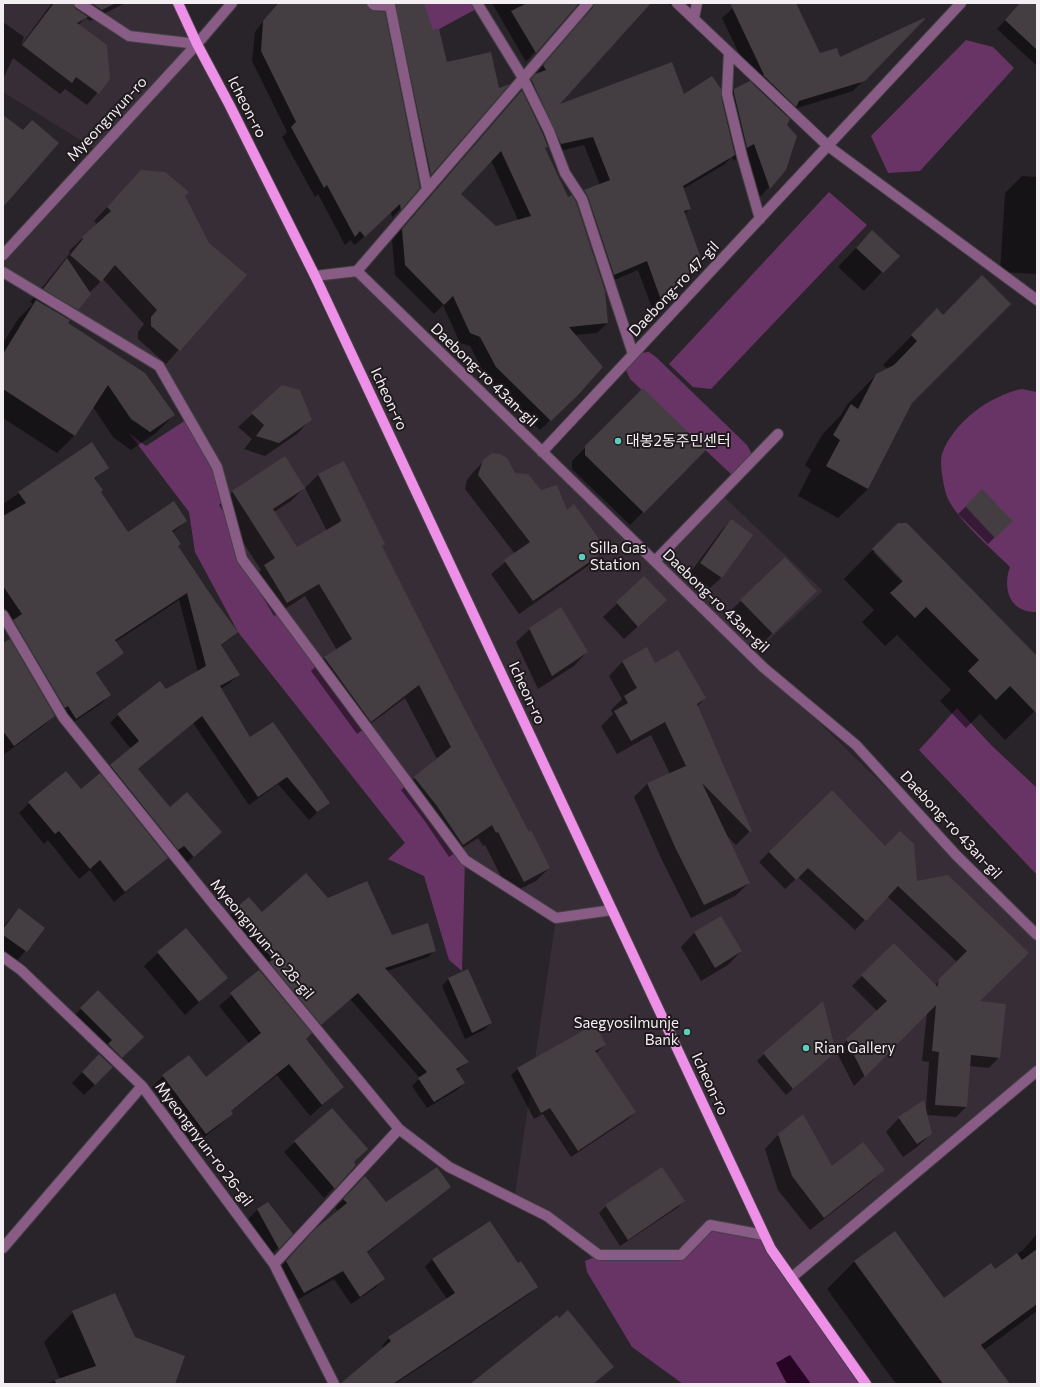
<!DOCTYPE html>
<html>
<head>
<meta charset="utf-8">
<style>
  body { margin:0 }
  #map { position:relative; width:1040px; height:1387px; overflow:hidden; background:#292429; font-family:Commissioner,sans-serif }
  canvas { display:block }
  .frame { position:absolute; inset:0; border:4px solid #f2eef1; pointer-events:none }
</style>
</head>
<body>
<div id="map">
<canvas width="1040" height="1387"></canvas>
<div class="frame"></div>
</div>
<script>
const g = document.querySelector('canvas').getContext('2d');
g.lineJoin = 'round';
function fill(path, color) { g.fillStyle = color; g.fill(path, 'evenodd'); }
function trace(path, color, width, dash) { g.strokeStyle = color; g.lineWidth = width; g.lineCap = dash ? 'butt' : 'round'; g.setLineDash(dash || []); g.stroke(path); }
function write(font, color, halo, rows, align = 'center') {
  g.font = font + ' Commissioner,"Noto Sans KR",sans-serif'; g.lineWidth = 4; g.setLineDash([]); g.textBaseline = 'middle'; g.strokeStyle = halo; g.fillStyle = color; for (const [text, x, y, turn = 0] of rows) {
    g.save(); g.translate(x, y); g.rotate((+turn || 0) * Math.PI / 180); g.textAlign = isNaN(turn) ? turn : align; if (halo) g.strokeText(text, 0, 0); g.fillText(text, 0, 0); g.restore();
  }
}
const built = new Path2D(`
  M 3,3 L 178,3 L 726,1155 L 315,276 L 357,271 L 654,561 L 721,494 L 823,591 L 751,656 L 1037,935 L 1037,1071 L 791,1278 L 710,1225 L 670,1255 L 599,1255 L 514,1201 L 556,918 L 465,860 L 242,559 L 217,467 L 159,366 L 3,272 L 3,255 L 98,151 L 3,92 Z`);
const green = new Path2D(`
  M 372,3 L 477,3 L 480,7 L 439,29 L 396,38 L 390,6 Z
  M 966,40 L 993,47 L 1014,68 L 920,171 L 888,173 L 871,136 Z
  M 829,192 L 867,225 L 711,389 L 693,387 L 669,364 Z
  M 649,352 L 656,357 L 747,445 L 753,456 L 733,476 L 630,379 L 625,368 L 637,353 Z
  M 1022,389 L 1037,392 L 1037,612 C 1010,613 1002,589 1010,567 C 992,549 959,521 948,499 C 944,490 939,463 942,454 C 953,422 991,395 1022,389 Z
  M 189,418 L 217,467 L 242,559 L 465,860 L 462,971 L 449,960 L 424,876 L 388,859 L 405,843 L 238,632 L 195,552 L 189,512 L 129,433 L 146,446 Z
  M 957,708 L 991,745 L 1037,788 L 1037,875 L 919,750 Z
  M 710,1225 L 764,1235 L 866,1384 L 683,1384 L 632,1347 L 587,1272 L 585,1261 L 599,1255 L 681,1255 Z`);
const water = new Path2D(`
  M 790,1355 L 811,1384 L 787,1384 L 776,1363 Z`);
const shadow = new Path2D(`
  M 52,3 L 125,3 L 90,21 L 86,18 L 78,25 L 109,79 L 87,105 L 65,89 L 60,94 L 13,58 L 3,79 L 3,22 L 24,37 L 21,45 Z
  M 277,3 L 422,3 L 432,32 L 446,64 L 498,89 L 506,86 L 422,183 L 387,14 L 382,8 L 363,6 L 419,188 L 392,218 L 391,212 L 355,245 L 350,240 L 345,245 L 318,194 L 315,197 L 282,137 L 287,132 L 252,61 L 255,32 Z
  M 492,3 L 650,3 L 556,106 L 683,96 L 721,102 L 734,90 L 755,87 L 722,18 L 733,8 L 743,3 L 795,3 L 819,54 L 839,58 L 924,19 L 853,91 L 791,110 L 786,116 L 785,170 L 756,201 L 741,156 L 733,161 L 732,156 L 725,164 L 683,189 L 690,209 L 684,214 L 691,270 L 652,308 L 638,270 L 605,284 L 579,206 L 576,200 L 585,191 L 600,185 L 584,145 L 552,153 L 548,146 L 545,149 L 607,323 L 597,333 L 575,335 L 566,405 L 540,430 L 486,377 L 470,346 L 460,343 L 443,305 L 434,314 L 395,275 L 392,240 L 584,18 L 585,10 L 579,5 L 575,7 L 526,62 ZM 491,160 L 518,220 L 496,227 L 460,194 Z
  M 667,3 L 675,3 L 671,6 Z
  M 1021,3 L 1037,3 L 1037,66 L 997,29 Z
  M 141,171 L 184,196 L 208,243 L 245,275 L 166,364 L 138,339 L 138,332 L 144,324 L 103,279 L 89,293 L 66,323 L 174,415 L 156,433 L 131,450 L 113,437 L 93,407 L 75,435 L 57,453 L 3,418 L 3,343 L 18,319 L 33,304 L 30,302 L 70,253 L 69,251 L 97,224 L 94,221 Z
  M 1022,176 L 1037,177 L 1037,274 L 1000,272 L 1005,193 Z
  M 872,231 L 882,272 L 864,291 L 838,267 Z
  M 937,310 L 911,403 L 868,489 L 838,518 L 798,496 L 811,470 L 805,465 L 822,435 L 841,415 L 847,405 L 876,375 L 888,370 L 883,365 Z
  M 283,386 L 310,420 L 297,434 L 265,456 L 244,449 L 252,439 L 238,427 Z
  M 643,389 L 705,450 L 630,525 L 572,469 L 572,461 Z
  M 91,444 L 108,467 L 94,479 L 100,492 L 128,533 L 186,521 L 172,533 L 177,546 L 214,602 L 237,632 L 221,646 L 238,675 L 230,683 L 220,689 L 250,739 L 328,802 L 309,820 L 278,784 L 249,805 L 193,723 L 137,770 L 170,808 L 212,840 L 185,864 L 102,774 L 131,749 L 110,723 L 118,715 L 198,672 L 179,600 L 115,642 L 122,653 L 96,674 L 110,694 L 102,703 L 68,726 L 6,628 L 13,621 L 3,606 L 3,504 Z
  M 488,457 L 541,491 L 566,511 L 605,550 L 592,563 L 519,614 L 491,574 L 515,554 L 465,489 L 467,480 L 474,471 Z
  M 285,458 L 304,488 L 291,501 L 274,512 L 296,548 L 327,531 L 305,488 L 318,475 L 344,462 L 381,547 L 448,679 L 528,833 L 549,868 L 536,881 L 510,894 L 485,845 L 483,846 L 478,838 L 449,857 L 424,820 L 401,790 L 437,759 L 405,698 L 357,734 L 311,671 L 324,658 L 337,650 L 305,596 L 274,616 L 252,579 L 261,570 L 219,505 L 232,492 Z
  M 982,491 L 1011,521 L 988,544 L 958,514 Z
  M 731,520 L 751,535 L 721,578 L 710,588 L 690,573 L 721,531 Z
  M 898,524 L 1037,658 L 1037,709 L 1005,740 L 980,714 L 966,728 L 940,701 L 951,690 L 897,635 L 885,646 L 862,622 L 874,610 L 844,579 ZM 873,552 L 876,552 L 907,584 L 905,585 Z
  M 644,578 L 652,614 L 624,639 L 603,617 Z
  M 741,601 L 802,605 L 759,646 L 727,614 Z
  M 530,629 L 587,652 L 574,666 L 538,689 L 516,642 Z
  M 3,644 L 54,716 L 43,726 L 3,755 Z
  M 646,649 L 655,665 L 705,698 L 697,707 L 750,831 L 736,845 L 726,835 L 749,883 L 735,896 L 691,918 L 662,860 L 634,797 L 648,783 L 670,774 L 651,735 L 617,754 L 601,726 L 613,714 L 611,710 L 622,699 L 609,676 L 622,662 Z
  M 81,790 L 167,858 L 114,902 L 90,870 L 79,879 L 48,840 L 44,844 L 19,813 L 29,803 Z
  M 769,852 L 916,882 L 1028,953 L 978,1002 L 999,1057 L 989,1068 L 969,1066 L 966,1107 L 956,1117 L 927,1115 L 931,1134 L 917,1147 L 903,1157 L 886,1132 L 899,1118 L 926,1109 L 929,1062 L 922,1061 L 927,1013 L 854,1086 L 836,1051 L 786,1095 L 757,1061 L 764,1054 L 835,1052 L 877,1011 L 852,986 L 894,944 L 935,985 L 938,982 L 937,992 L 957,962 L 887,896 L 855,930 L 798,877 L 785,889 L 759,862 Z
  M 249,898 L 262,913 L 328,899 L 392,936 L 435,950 L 428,957 L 387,971 L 468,1062 L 456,1071 L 464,1083 L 457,1090 L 427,1108 L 412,1086 L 420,1078 L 350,999 L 314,1031 L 226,919 Z
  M 19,909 L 44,928 L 16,962 L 3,953 L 3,927 Z
  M 721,918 L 741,951 L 728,965 L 701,981 L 681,947 L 694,933 Z
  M 158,953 L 226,978 L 185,1015 L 144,966 Z
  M 259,971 L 305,1039 L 343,1087 L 310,1116 L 277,1075 L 230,1112 L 232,1114 L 220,1125 L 194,1145 L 152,1087 L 163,1076 L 206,1078 L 249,1043 L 219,1006 Z
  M 448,979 L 491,1023 L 484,1030 L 465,1039 L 442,986 Z
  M 98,991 L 143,1037 L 84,1095 L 72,1083 L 102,1051 L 71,1019 Z
  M 605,1045 L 595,1054 L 635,1112 L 628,1119 L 571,1157 L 543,1114 L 534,1119 L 511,1075 L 518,1069 Z
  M 332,1109 L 367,1149 L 353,1163 L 355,1165 L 324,1198 L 284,1152 Z
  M 778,1135 L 832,1168 L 884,1170 L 870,1183 L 810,1230 L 778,1190 L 765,1149 Z
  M 662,1169 L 684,1201 L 677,1208 L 620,1246 L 599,1213 L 606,1206 Z
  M 356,1186 L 386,1203 L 450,1187 L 366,1254 L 384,1279 L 375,1288 L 351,1304 L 334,1279 L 295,1301 L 278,1270 L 306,1239 L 339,1212 L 335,1208 Z
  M 268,1203 L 292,1234 L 268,1258 L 247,1220 L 257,1210 Z
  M 895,1233 L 944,1299 L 995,1270 L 1023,1250 L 1037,1234 L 1037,1311 L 984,1350 L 1008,1384 L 896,1384 L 827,1289 L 854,1262 Z
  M 432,1259 L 518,1265 L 537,1287 L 529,1294 L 395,1384 L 341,1384 L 384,1349 L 382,1346 L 389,1338 L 447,1299 L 425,1267 Z
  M 73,1312 L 134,1338 L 174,1384 L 45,1384 L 60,1379 L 44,1342 Z`);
const building = new Path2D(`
  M 54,3 L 73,3 L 75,8 L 88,17 L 77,23 L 107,45 L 110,79 L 99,94 L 76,77 L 72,83 L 22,45 Z
  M 91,3 L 116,3 L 102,10 Z
  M 278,3 L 366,3 L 370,10 L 385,12 L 420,188 L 401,210 L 400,204 L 365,237 L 360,231 L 355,237 L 327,185 L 324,188 L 291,127 L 296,122 L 261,51 L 263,21 Z
  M 395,3 L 424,3 L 433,30 L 439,29 L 447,62 L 491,52 L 499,88 L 510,84 L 431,175 Z
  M 527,3 L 579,3 L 536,53 L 511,11 Z
  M 594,3 L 651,3 L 560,104 L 672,62 L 684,94 L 712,76 L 721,89 L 721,96 L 735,155 L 683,186 L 691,209 L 684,211 L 702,261 L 661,300 L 647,261 L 614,275 L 588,197 L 584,190 L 610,180 L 593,137 L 561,144 L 531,79 L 535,74 L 546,70 L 543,65 L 593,7 Z
  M 730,3 L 796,3 L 820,53 L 837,48 L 840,57 L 924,18 L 925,19 L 865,81 L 799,101 L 796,107 L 763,75 L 764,75 Z
  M 1020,3 L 1037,3 L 1037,50 L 1005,20 Z
  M 750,81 L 790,119 L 787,125 L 797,136 L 786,170 L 770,189 L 754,144 L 747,148 L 734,93 L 734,89 Z
  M 522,90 L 543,134 L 548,147 L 545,148 L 568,197 L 572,195 L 576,202 L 605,291 L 608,323 L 569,327 L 603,367 L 578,395 L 551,421 L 496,367 L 480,337 L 470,333 L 453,296 L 444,305 L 405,265 L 402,229 ZM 501,151 L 531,216 L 496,226 L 461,194 Z
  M 3,115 L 23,130 L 32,120 L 59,143 L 3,207 Z
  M 141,170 L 165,172 L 189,192 L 185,196 L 209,243 L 247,275 L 180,351 L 151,326 L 151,317 L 157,310 L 115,265 L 101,282 L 70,255 L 83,239 L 82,237 L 111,211 L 107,207 Z
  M 872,230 L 900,256 L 883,273 L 856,248 Z
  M 67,258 L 91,294 L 78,310 L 43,289 Z
  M 982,275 L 1011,304 L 912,403 L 868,489 L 826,466 L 840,440 L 833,435 L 851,404 L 858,409 L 876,374 L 894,365 L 917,341 L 911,335 L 937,308 L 943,315 Z
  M 36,300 L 70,320 L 68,323 L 145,373 L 175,415 L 150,432 L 131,419 L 108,385 L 75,436 L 3,389 L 3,354 Z
  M 282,385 L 300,390 L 312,420 L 279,443 L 256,436 L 264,425 L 251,413 Z
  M 643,388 L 706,450 L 644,513 L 585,455 L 585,446 Z
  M 92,442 L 109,468 L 94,478 L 103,490 L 101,492 L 128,532 L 174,501 L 187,521 L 172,531 L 181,544 L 178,546 L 215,601 L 238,632 L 221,645 L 240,675 L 220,686 L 250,737 L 273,722 L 330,803 L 317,812 L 287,777 L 258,797 L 202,716 L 138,769 L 170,807 L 187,792 L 222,832 L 194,857 L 184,846 L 178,850 L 110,765 L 139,741 L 117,714 L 160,681 L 166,689 L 206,666 L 187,593 L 115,640 L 124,653 L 96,673 L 111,695 L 76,719 L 68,706 L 65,708 L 13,620 L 22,614 L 3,586 L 3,516 L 26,503 L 18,492 Z
  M 492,453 L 500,454 L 507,458 L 515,473 L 528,474 L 541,490 L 557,485 L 567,510 L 574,504 L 607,550 L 533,601 L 504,560 L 530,542 L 478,475 L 483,460 Z
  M 285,456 L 305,488 L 273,509 L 297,547 L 340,522 L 341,520 L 318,474 L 344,461 L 385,544 L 382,546 L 449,679 L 529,832 L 531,830 L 550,868 L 524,882 L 498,832 L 496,833 L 492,825 L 463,845 L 437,806 L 414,777 L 451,747 L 419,685 L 371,722 L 324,657 L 352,639 L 319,584 L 287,603 L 264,565 L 275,558 L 232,491 Z
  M 982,489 L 1013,521 L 995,538 L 965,506 Z
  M 731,519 L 753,535 L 722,578 L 700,563 Z
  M 898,523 L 907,523 L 1037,656 L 1037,714 L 1010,686 L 996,700 L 968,671 L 979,660 L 926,607 L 915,618 L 890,593 L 903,581 L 872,549 Z
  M 785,557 L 817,591 L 773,634 L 740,600 Z
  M 644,576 L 667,600 L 638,627 L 616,602 Z
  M 561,607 L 588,652 L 552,676 L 529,628 Z
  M 10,639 L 55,716 L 14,746 L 3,731 L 3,643 Z
  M 647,647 L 655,663 L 678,650 L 706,698 L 697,704 L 752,831 L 750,832 L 702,783 L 750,883 L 704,905 L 675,847 L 647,783 L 686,766 L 665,722 L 631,741 L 614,711 L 628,703 L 624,696 L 637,688 L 622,661 Z
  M 66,771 L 81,789 L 100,773 L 168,858 L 125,892 L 100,860 L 90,869 L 59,831 L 55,834 L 28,802 Z
  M 832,790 L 885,846 L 900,831 L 914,844 L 917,881 L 948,875 L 1029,953 L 980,1001 L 1006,1004 L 1000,1058 L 971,1055 L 967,1107 L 935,1105 L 939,1052 L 932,1051 L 936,1005 L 865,1077 L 846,1039 L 887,1001 L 861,975 L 894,943 L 938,987 L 939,979 L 967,951 L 898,886 L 866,921 L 808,868 L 796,880 L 769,852 Z
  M 306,873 L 328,898 L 367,881 L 392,935 L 428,923 L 436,951 L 385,968 L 469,1062 L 456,1069 L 465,1083 L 434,1102 L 418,1078 L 427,1072 L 358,993 L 321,1025 L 269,962 L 273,959 L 232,911 L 249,897 L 262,912 Z
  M 19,908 L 45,928 L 27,952 L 3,935 L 3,929 Z
  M 721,916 L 742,951 L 715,968 L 694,932 Z
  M 186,928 L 228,978 L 199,1002 L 157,952 Z
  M 468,969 L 492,1023 L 472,1033 L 448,978 Z
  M 259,970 L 312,1033 L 306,1039 L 344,1087 L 322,1105 L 289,1064 L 231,1111 L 233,1114 L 206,1134 L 162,1075 L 189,1055 L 206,1077 L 261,1033 L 230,993 Z
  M 98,990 L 144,1037 L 122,1058 L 108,1044 L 112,1040 L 80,1008 Z
  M 823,1001 L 836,1052 L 793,1089 L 763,1053 Z
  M 595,1024 L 606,1045 L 595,1051 L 636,1112 L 578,1151 L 550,1108 L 541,1113 L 517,1068 Z
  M 99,1054 L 113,1067 L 95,1085 L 82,1072 Z
  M 924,1100 L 932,1134 L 917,1144 L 898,1117 Z
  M 332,1108 L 368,1149 L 354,1162 L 356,1165 L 335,1189 L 294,1141 Z
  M 803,1114 L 832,1166 L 863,1142 L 885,1170 L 824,1218 L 792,1176 L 778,1134 Z
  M 437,1167 L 451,1187 L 367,1252 L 385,1279 L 360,1297 L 343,1271 L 304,1293 L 286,1261 L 315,1229 L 347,1203 L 343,1199 L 365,1176 L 386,1202 Z
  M 662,1167 L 685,1201 L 628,1240 L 605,1205 Z
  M 268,1202 L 293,1234 L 279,1249 L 257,1209 Z
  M 490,1221 L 518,1263 L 521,1261 L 538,1287 L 393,1384 L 340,1384 L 391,1341 L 388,1337 L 455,1293 L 432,1259 Z
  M 895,1231 L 944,1298 L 991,1263 L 995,1269 L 1017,1253 L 1022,1260 L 1037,1249 L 1037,1304 L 981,1345 L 1010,1384 L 943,1384 L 854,1261 Z
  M 115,1293 L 135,1337 L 185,1356 L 175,1384 L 56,1384 L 55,1380 L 96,1366 L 72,1311 Z
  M 568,1310 L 614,1367 L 593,1384 L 470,1384 L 557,1315 L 559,1318 Z`);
const minor = new Path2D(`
  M 79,3 L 129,36 L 197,44
  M 372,3 L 374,5 L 390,6 L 427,189
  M 477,3 L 523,78 L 549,131 L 565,173 L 582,199 L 633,354
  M 677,3 L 828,146 L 1037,300
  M 694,18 L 697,3
  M 729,52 L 727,94 L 742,156 L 760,219
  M 3,255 L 197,44 L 232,3
  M 357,271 L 588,3
  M 3,272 L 159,366 L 217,467 L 242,559 L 465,860 L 556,918 L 612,910
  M 315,276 L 357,271 L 764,668 L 856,745 L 956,855 L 1037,935
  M 542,452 L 961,3
  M 655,561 L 778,434
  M 3,615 L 63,717 L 215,906 L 399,1129 L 274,1264
  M 3,957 L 21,970 L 142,1086 L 274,1264 L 334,1384
  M 399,1129 L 449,1167 L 547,1216 L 599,1255 L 681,1255 L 710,1225 L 764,1235
  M 3,1248 L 142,1086
  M 791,1278 L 1037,1071`);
const major = new Path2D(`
  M 178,3 L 197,44 L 230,106 L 315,276 L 771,1249 L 866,1384`);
const markers = [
  [618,441,4,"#5dceb9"],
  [582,557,4,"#5dceb9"],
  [687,1032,4,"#5dceb9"],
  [806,1048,4,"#5dceb9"]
];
const streetNames = [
  ["Icheon-ro",247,107,63],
  ["Myeongnyun-ro",107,119,-47],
  ["Daebong-ro 47-gil",674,289,-47],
  ["Daebong-ro 43an-gil",484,375,44],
  ["Icheon-ro",389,399,65],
  ["Daebong-ro 43an-gil",716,601,44],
  ["Icheon-ro",527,693,65],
  ["Daebong-ro 43an-gil",951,825,47],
  ["Myeongnyun-ro 28-gil",262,939,50],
  ["Icheon-ro",710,1084,65],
  ["Myeongnyun-ro 26-gil",204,1144,53]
];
const poiNames = [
  ["대봉2동주민센터",626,441],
  ["Silla Gas",590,548],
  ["Station",590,565],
  ["Saegyosilmunje",679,1023,"right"],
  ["Bank",679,1040,"right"],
  ["Rian Gallery",814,1048]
];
fill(built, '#372d36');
fill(green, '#683465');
fill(water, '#250424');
fill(shadow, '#0007');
fill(building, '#443e43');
trace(minor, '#454045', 12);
trace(major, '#454045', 12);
trace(minor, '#895c86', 10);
trace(major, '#ee90e7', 10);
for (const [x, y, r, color] of markers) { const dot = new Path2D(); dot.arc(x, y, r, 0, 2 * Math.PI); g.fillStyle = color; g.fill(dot); trace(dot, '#201a1f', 1.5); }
write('15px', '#f2eef1', '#201a1f', streetNames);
write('15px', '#f2eef1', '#201a1f', poiNames, 'left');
</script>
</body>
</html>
